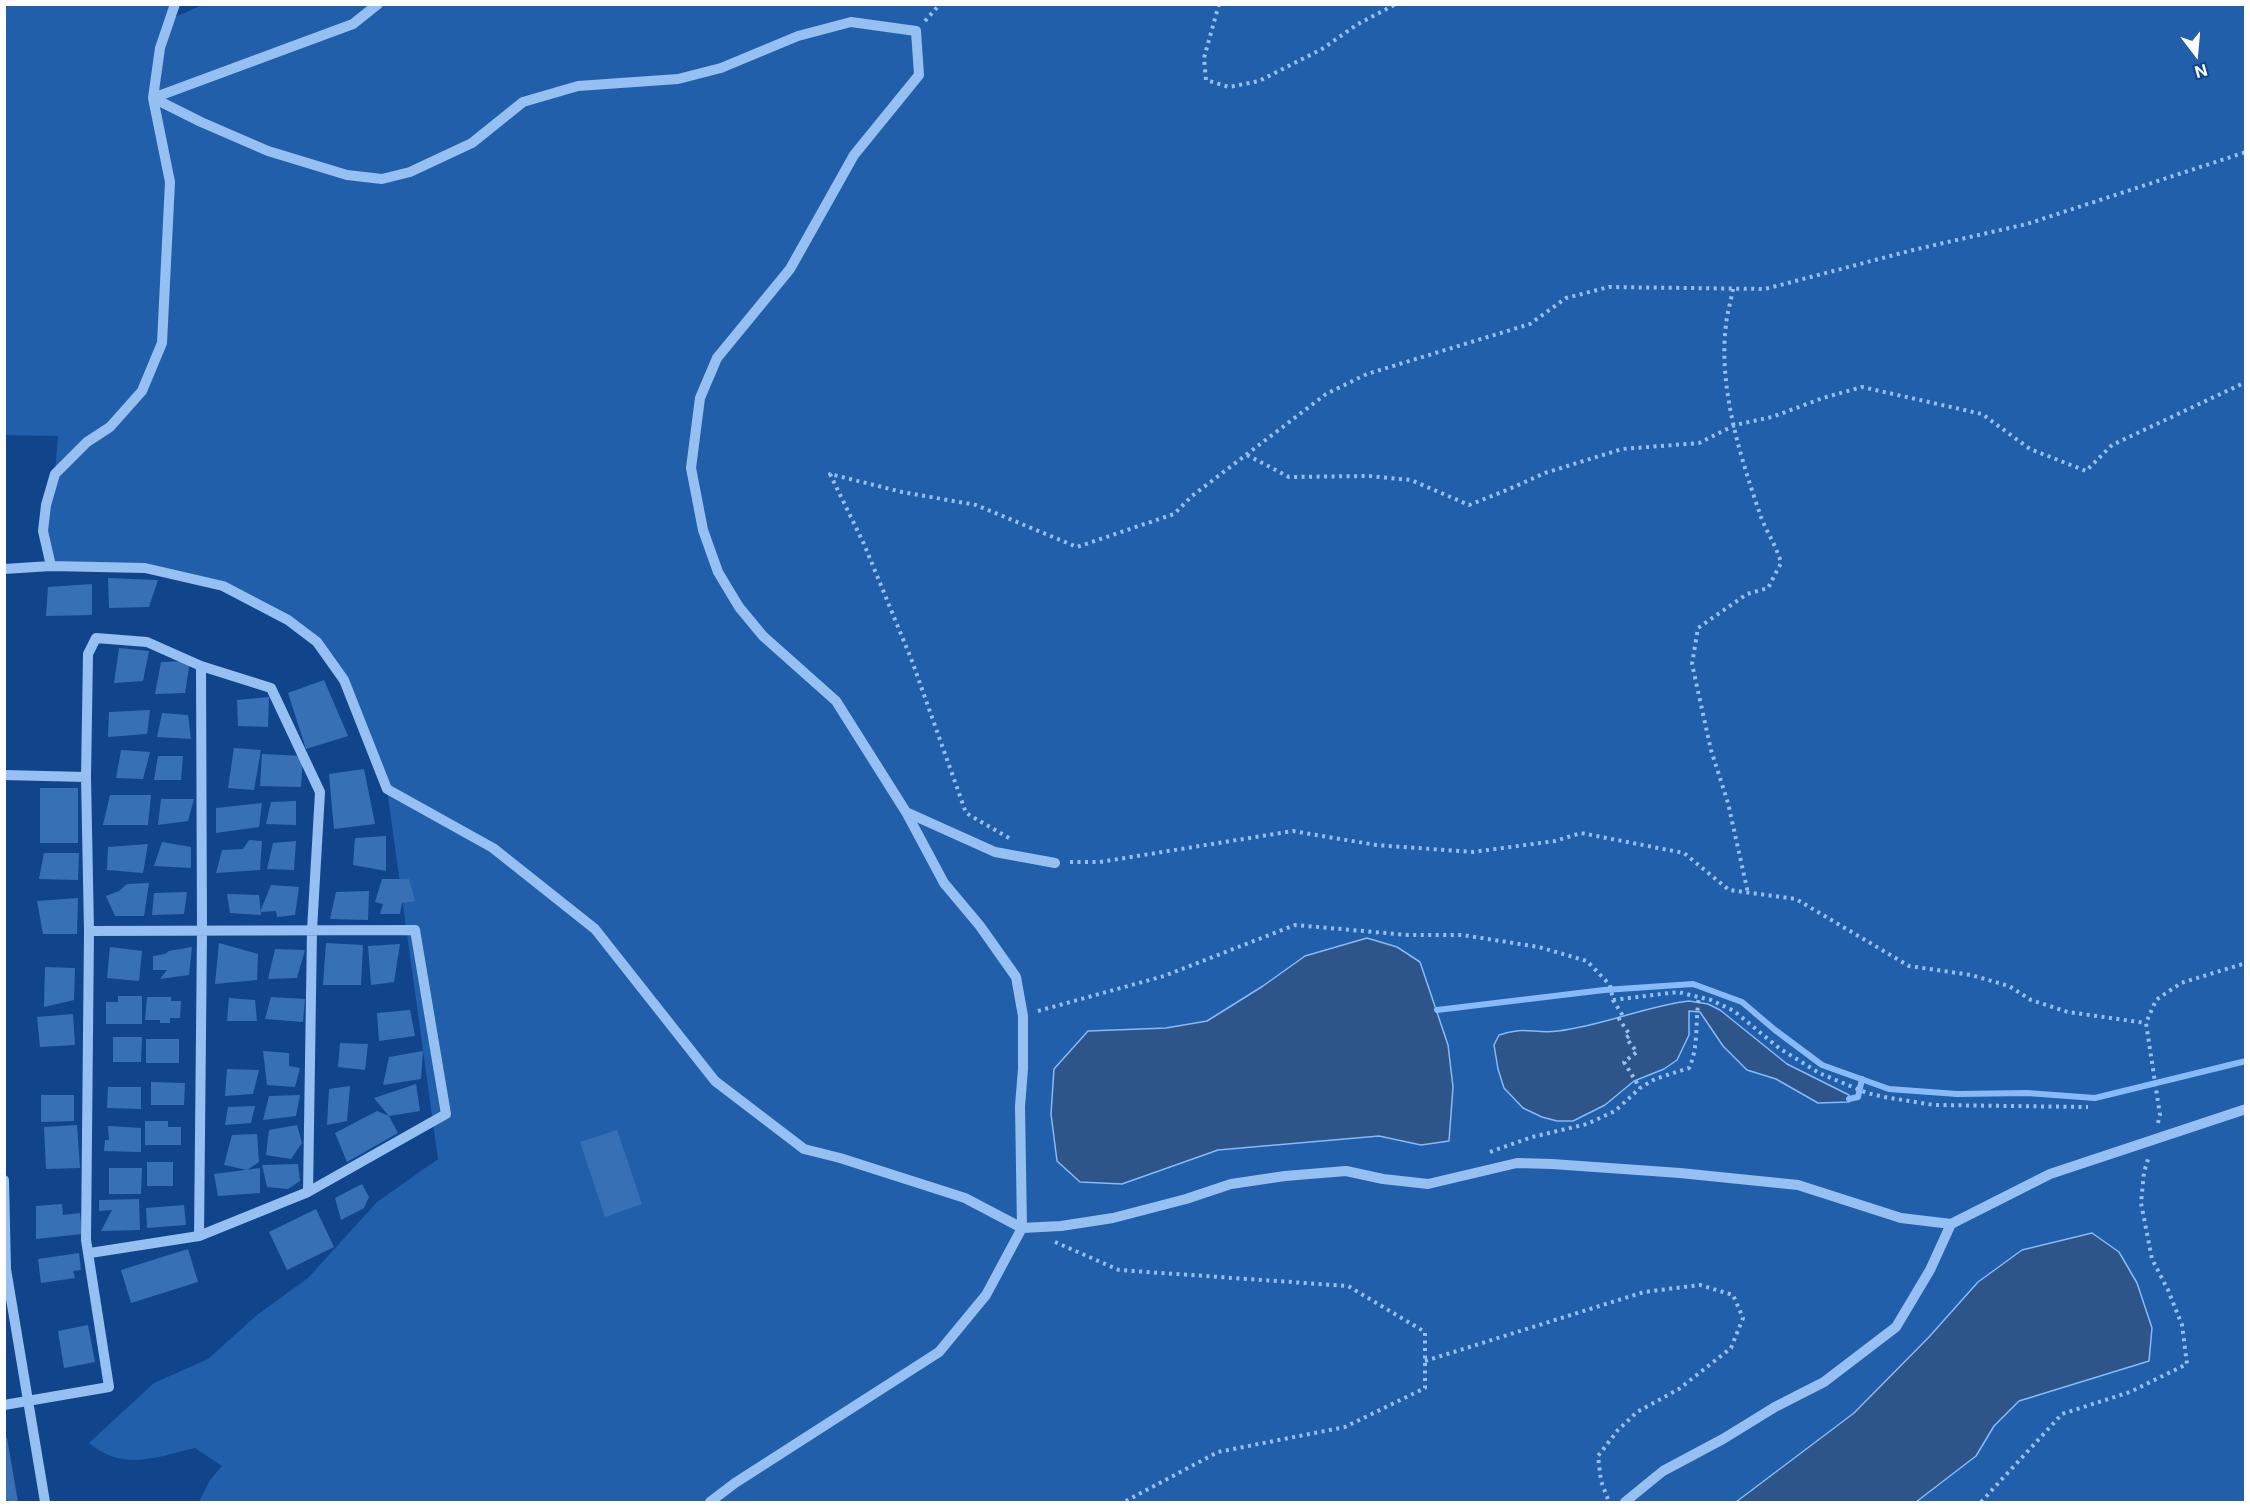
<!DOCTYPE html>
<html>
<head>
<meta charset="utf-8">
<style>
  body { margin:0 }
  #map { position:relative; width:2250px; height:1507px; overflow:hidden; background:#10458c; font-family:Inter,sans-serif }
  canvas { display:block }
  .frame { position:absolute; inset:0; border:6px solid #fff; pointer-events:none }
  .north { position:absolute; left:2166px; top:24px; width:60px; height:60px; -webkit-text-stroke:4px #10458c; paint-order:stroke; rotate:164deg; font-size:16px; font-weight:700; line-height:24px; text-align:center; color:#fff }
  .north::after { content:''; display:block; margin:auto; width:21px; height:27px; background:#fff; clip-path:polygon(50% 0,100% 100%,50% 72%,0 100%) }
</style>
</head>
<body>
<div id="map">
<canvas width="2250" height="1507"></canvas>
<div class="frame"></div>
<div class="north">N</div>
</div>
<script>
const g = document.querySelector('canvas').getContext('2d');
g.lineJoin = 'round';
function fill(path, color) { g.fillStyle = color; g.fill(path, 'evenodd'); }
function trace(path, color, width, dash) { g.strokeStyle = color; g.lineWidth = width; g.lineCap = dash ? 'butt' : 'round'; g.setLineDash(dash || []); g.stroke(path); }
const green = new Path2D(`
  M 205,4 L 2245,5 L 2245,1502 L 199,1502 L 210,1480 L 222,1466 L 195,1448 C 155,1457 124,1472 89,1443 L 154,1383 L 208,1359 L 257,1315 L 308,1278 L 377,1202 L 438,1159 L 387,789 L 344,680 L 317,642 L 223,586 L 145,568 L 51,566 L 43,531 L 55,474 L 58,436 L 5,435 L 5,5 L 175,5 L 170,19 Z`);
const water = new Path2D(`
  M 1367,938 L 1397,947 L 1420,962 L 1448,1045 L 1453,1087 L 1449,1141 L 1421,1145 L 1379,1136 L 1218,1150 L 1122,1184 L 1080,1182 L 1057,1161 L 1051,1114 L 1054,1069 L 1088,1031 L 1166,1028 L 1207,1021 L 1263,986 L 1305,956 Z
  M 1689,1001 L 1708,1004 L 1720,1010 L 1787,1064 L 1849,1095 L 1849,1102 L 1818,1103 L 1776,1079 L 1747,1070 L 1723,1046 L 1700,1012 L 1689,1011 L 1689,1035 L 1677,1060 L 1664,1069 L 1634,1081 L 1605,1105 L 1573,1121 L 1557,1121 L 1542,1117 L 1523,1108 L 1504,1088 L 1498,1069 L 1494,1045 L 1499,1035 C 1524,1026 1534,1034 1558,1031 C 1603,1026 1645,1006 1689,1001 Z
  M 2092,1233 L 2119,1252 L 2137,1283 L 2152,1328 L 2149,1361 L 2019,1401 L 1994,1426 L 1976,1456 L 1916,1502 L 1736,1502 L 1854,1413 L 1929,1337 L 1978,1282 L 2022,1250 Z`);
const stream = new Path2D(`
  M 1437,1010 L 1604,990 L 1693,984 L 1742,1002 L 1775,1030 L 1822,1065 L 1889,1089 L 1957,1094 L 2027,1093 L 2095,1098 L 2246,1061
  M 1849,1099 L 1858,1097 L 1862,1079`);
const building = new Path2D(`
  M 108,578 L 158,580 L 149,607 L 109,608 Z
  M 92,584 L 92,615 L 46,616 L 48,587 Z
  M 119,648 L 149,651 L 143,681 L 114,683 Z
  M 190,661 L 185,693 L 155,694 L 161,662 Z
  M 324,680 L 348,736 L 306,749 L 288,693 Z
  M 269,697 L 268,727 L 238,726 L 237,700 Z
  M 150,710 L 147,734 L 108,737 L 109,712 Z
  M 162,713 L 188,715 L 191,739 L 157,737 Z
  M 234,748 L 261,750 L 254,790 L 228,788 Z
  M 121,750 L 150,752 L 143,779 L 116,778 Z
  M 262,754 L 303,756 L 301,787 L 260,786 Z
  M 158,756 L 183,756 L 181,780 L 154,780 Z
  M 364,769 L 375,824 L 334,829 L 329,774 Z
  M 40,788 L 78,788 L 78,843 L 40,843 Z
  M 110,795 L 151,795 L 148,825 L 103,825 Z
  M 161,799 L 194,799 L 188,821 L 158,825 Z
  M 296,801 L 296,825 L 266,824 L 271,802 Z
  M 262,803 L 259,827 L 216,833 L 216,808 Z
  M 386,836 L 386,871 L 353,865 L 355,838 Z
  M 249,840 L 262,841 L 260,870 L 216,873 L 222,850 L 243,849 Z
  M 296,841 L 294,870 L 267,869 L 273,843 Z
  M 162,842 L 191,847 L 191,868 L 154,866 Z
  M 148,844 L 143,873 L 107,870 L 108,847 Z
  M 44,853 L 79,853 L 78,880 L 39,879 Z
  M 382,879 L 409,879 L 415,901 L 402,903 L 400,914 L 380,914 L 383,904 L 375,902 Z
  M 149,883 L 144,916 L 115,916 L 106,896 L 119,891 L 127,884 Z
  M 271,885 L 299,887 L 295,915 L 277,917 L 276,911 L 260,912 Z
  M 369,891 L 368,920 L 330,919 L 336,892 Z
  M 187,892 L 184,914 L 152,915 L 154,893 Z
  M 227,894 L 259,895 L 261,915 L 230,913 Z
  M 78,898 L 77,934 L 43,934 L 37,901 Z
  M 219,943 L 258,954 L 257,980 L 215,984 Z
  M 326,943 L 363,945 L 361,985 L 323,985 Z
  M 400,944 L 394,982 L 371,985 L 368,946 Z
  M 110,947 L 142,951 L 139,981 L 107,978 Z
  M 192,947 L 189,975 L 160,979 L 167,970 L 153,970 L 153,956 L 165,954 L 169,951 Z
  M 275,949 L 305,950 L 297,978 L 268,979 Z
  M 45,967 L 75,968 L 74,1000 L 44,1007 Z
  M 118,996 L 142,996 L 142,1024 L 106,1024 L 106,1002 L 118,1002 Z
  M 147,997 L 171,997 L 171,1001 L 181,1001 L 180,1018 L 170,1018 L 170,1023 L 160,1023 L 160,1020 L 145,1020 Z
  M 271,997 L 305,999 L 303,1022 L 265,1019 Z
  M 229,998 L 255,1000 L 257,1021 L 227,1021 Z
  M 410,1010 L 415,1036 L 379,1041 L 377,1013 Z
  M 73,1014 L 75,1045 L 40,1047 L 37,1017 Z
  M 113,1037 L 142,1037 L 141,1062 L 113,1062 Z
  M 146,1039 L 179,1039 L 179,1063 L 146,1063 Z
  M 340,1043 L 368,1044 L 365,1070 L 338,1067 Z
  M 263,1051 L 289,1053 L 289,1066 L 300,1068 L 295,1087 L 267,1085 Z
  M 423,1051 L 421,1079 L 383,1085 L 389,1057 Z
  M 227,1069 L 259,1070 L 253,1094 L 225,1096 Z
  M 151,1082 L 185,1083 L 184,1105 L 151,1105 Z
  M 416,1084 L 420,1111 L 389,1116 L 374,1098 Z
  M 350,1086 L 347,1121 L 327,1125 L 329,1089 Z
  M 108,1087 L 141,1087 L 141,1109 L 107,1108 Z
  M 41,1095 L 74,1095 L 74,1121 L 41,1122 Z
  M 300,1095 L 296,1116 L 263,1120 L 269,1096 Z
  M 255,1106 L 251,1123 L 225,1125 L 228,1107 Z
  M 377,1111 L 389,1116 L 398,1133 L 347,1162 L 335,1133 Z
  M 145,1121 L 168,1121 L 168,1127 L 181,1127 L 181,1145 L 145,1145 Z
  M 77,1125 L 80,1168 L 46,1169 L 44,1127 Z
  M 297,1125 L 302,1143 L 291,1159 L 266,1155 L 269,1130 Z
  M 108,1126 L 141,1128 L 141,1152 L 104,1151 L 105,1140 L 109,1140 Z
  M 617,1130 L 642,1204 L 605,1217 L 580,1142 Z
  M 257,1134 L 259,1162 L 247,1170 L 224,1165 L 232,1135 Z
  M 147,1162 L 173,1162 L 173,1186 L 147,1186 Z
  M 298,1164 L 300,1181 L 288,1189 L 267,1187 L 262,1165 Z
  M 109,1168 L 142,1168 L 141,1194 L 109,1194 Z
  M 260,1168 L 260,1193 L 218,1196 L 214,1174 Z
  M 362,1184 L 369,1197 L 364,1208 L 341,1220 L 335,1198 Z
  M 139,1199 L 140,1230 L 101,1231 L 112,1210 L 99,1211 L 99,1200 Z
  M 62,1204 L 63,1215 L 80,1213 L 82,1234 L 36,1239 L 36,1206 Z
  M 184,1205 L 186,1225 L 147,1228 L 146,1208 Z
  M 316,1209 L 334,1247 L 287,1270 L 269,1232 Z
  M 188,1249 L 198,1282 L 131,1303 L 121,1270 Z
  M 79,1253 L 81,1270 L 73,1271 L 75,1278 L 41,1283 L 38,1259 Z
  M 88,1325 L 95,1362 L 64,1368 L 58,1331 Z
  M 4,1438 L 7,1438 L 18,1502 L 4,1502 Z`);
const path = new Path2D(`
  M 1219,4 L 1204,58 L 1206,80 L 1229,87 L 1259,81 L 1322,49 L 1358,24 L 1396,4
  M 925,21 L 940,4
  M 1733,289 C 1731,301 1727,313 1726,325 C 1718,388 1741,459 1761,517 C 1767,533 1777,547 1781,563 L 1768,588 L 1747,594 L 1698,628 L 1692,664 L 1711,750 L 1728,803 L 1748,893
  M 1247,455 L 1289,477 L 1368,476 L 1411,480 L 1469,505 L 1507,490 L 1545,473 L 1622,449 L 1699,443 L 1735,425 L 1772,417 L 1823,398 L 1862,387 L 1982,414 L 2030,449 L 2086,471 L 2112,445 L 2246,382
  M 1009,838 L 966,813 L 912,661 L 864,544 L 830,474 L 902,492 L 976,505 L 1077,547 L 1174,514 L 1192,496 L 1326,394 L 1367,374 L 1530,324 L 1566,298 L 1609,287 L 1765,289 L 1913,250 L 2027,224 L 2246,152
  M 1070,862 L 1100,862 L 1293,831 L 1376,845 L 1473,852 L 1555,841 L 1581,833 L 1684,853 L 1729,890 L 1796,899 L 1909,966 L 1971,975 L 2009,986 L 2031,1000 L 2068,1012 L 2146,1023
  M 1613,1000 L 1678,992 L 1711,1000 L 1734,1011 L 1779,1048 L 1819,1073 L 1867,1093 L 1884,1097 L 1934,1105 L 2088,1107
  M 1038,1011 L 1164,976 L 1295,925 L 1408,935 L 1462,935 L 1539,947 L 1587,961 L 1610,985 L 1613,1000 L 1623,1016 L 1619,1019 L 1630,1035 L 1626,1038 L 1637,1052 L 1624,1062 L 1640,1088
  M 2158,1123 L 2160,1115 L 2146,1023 L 2156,1000 L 2181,983 L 2246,963
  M 1490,1152 L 1532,1137 L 1587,1124 L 1615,1111 L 1640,1088 L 1655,1079 L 1689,1068 C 1699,1047 1695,1020 1699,997
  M 1055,1242 L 1119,1270 L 1348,1286 L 1425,1332 L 1425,1388 L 1345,1427 L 1218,1452 L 1124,1502
  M 1425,1361 L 1644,1292 L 1700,1285 L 1733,1295 L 1743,1318 L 1731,1348 L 1679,1389 L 1637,1412 L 1618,1430 L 1598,1456 L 1601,1481 L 1609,1502
  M 1981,1502 L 2062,1414 L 2130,1392 L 2187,1364 L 2182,1325 L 2168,1290 L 2152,1259 L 2141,1203 L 2144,1172 L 2149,1156`);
const minor = new Path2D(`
  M 153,98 L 201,122 L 268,151 L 347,175 L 382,179 L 410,172 L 472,143 L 523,102 L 578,86 L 678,79 L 721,68 L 798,36 L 851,22 L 916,31 L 919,75 L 854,155 L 790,269 L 717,358 L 700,398 L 691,468 L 703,530 L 718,572 L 739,607 L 763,636 L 836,701 L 906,812
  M 153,98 L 353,24 L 378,4
  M 51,566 L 43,531 L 46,505 L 55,474 L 87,442 L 110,427 L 142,391 L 162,343 L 170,182 L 153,98 L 160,48 L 175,4
  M 4,569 L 51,566 L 145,568 L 223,586 L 288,620 L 317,642 L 344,680 L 387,789 L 493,848 L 595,929 L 715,1081 L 804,1149 L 840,1158 L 965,1198 L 1022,1228 L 1061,1226 L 1113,1218 L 1186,1199 L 1231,1184 L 1285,1176 L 1346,1171 L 1383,1179 L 1428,1184 L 1517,1163 L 1552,1164 L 1680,1173 L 1798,1185 L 1901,1218 L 1951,1224 L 2050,1174 L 2246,1109
  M 4,775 L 86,777
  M 89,931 L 415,930 L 446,1114 L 308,1192 L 199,1236 L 90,1253
  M 4,1180 L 6,1269 L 45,1502
  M 199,1236 L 202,931 L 201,666
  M 4,1405 L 109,1387 L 86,1240 L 89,931 L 86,777 L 88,654 L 96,638 L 147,642 L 201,666 L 271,688 L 320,792 L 312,930 L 308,1192
  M 710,1502 L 735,1483 L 939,1352 L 986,1295 L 1022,1228 L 1020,1106 L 1023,1069 L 1023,1016 L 1016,977 L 980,926 L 944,883 L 906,812 L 995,852 L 1055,863
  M 1625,1502 L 1663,1471 L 1723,1439 L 1775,1407 L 1824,1382 L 1896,1327 L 1930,1270 L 1951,1224`);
fill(green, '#215fab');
fill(water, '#2e558a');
trace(water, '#87baf6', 1.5);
trace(stream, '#87baf6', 6);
fill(building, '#3870b5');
trace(path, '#96bff2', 4, [3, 4.5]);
trace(minor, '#96bff2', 10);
</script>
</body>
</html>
